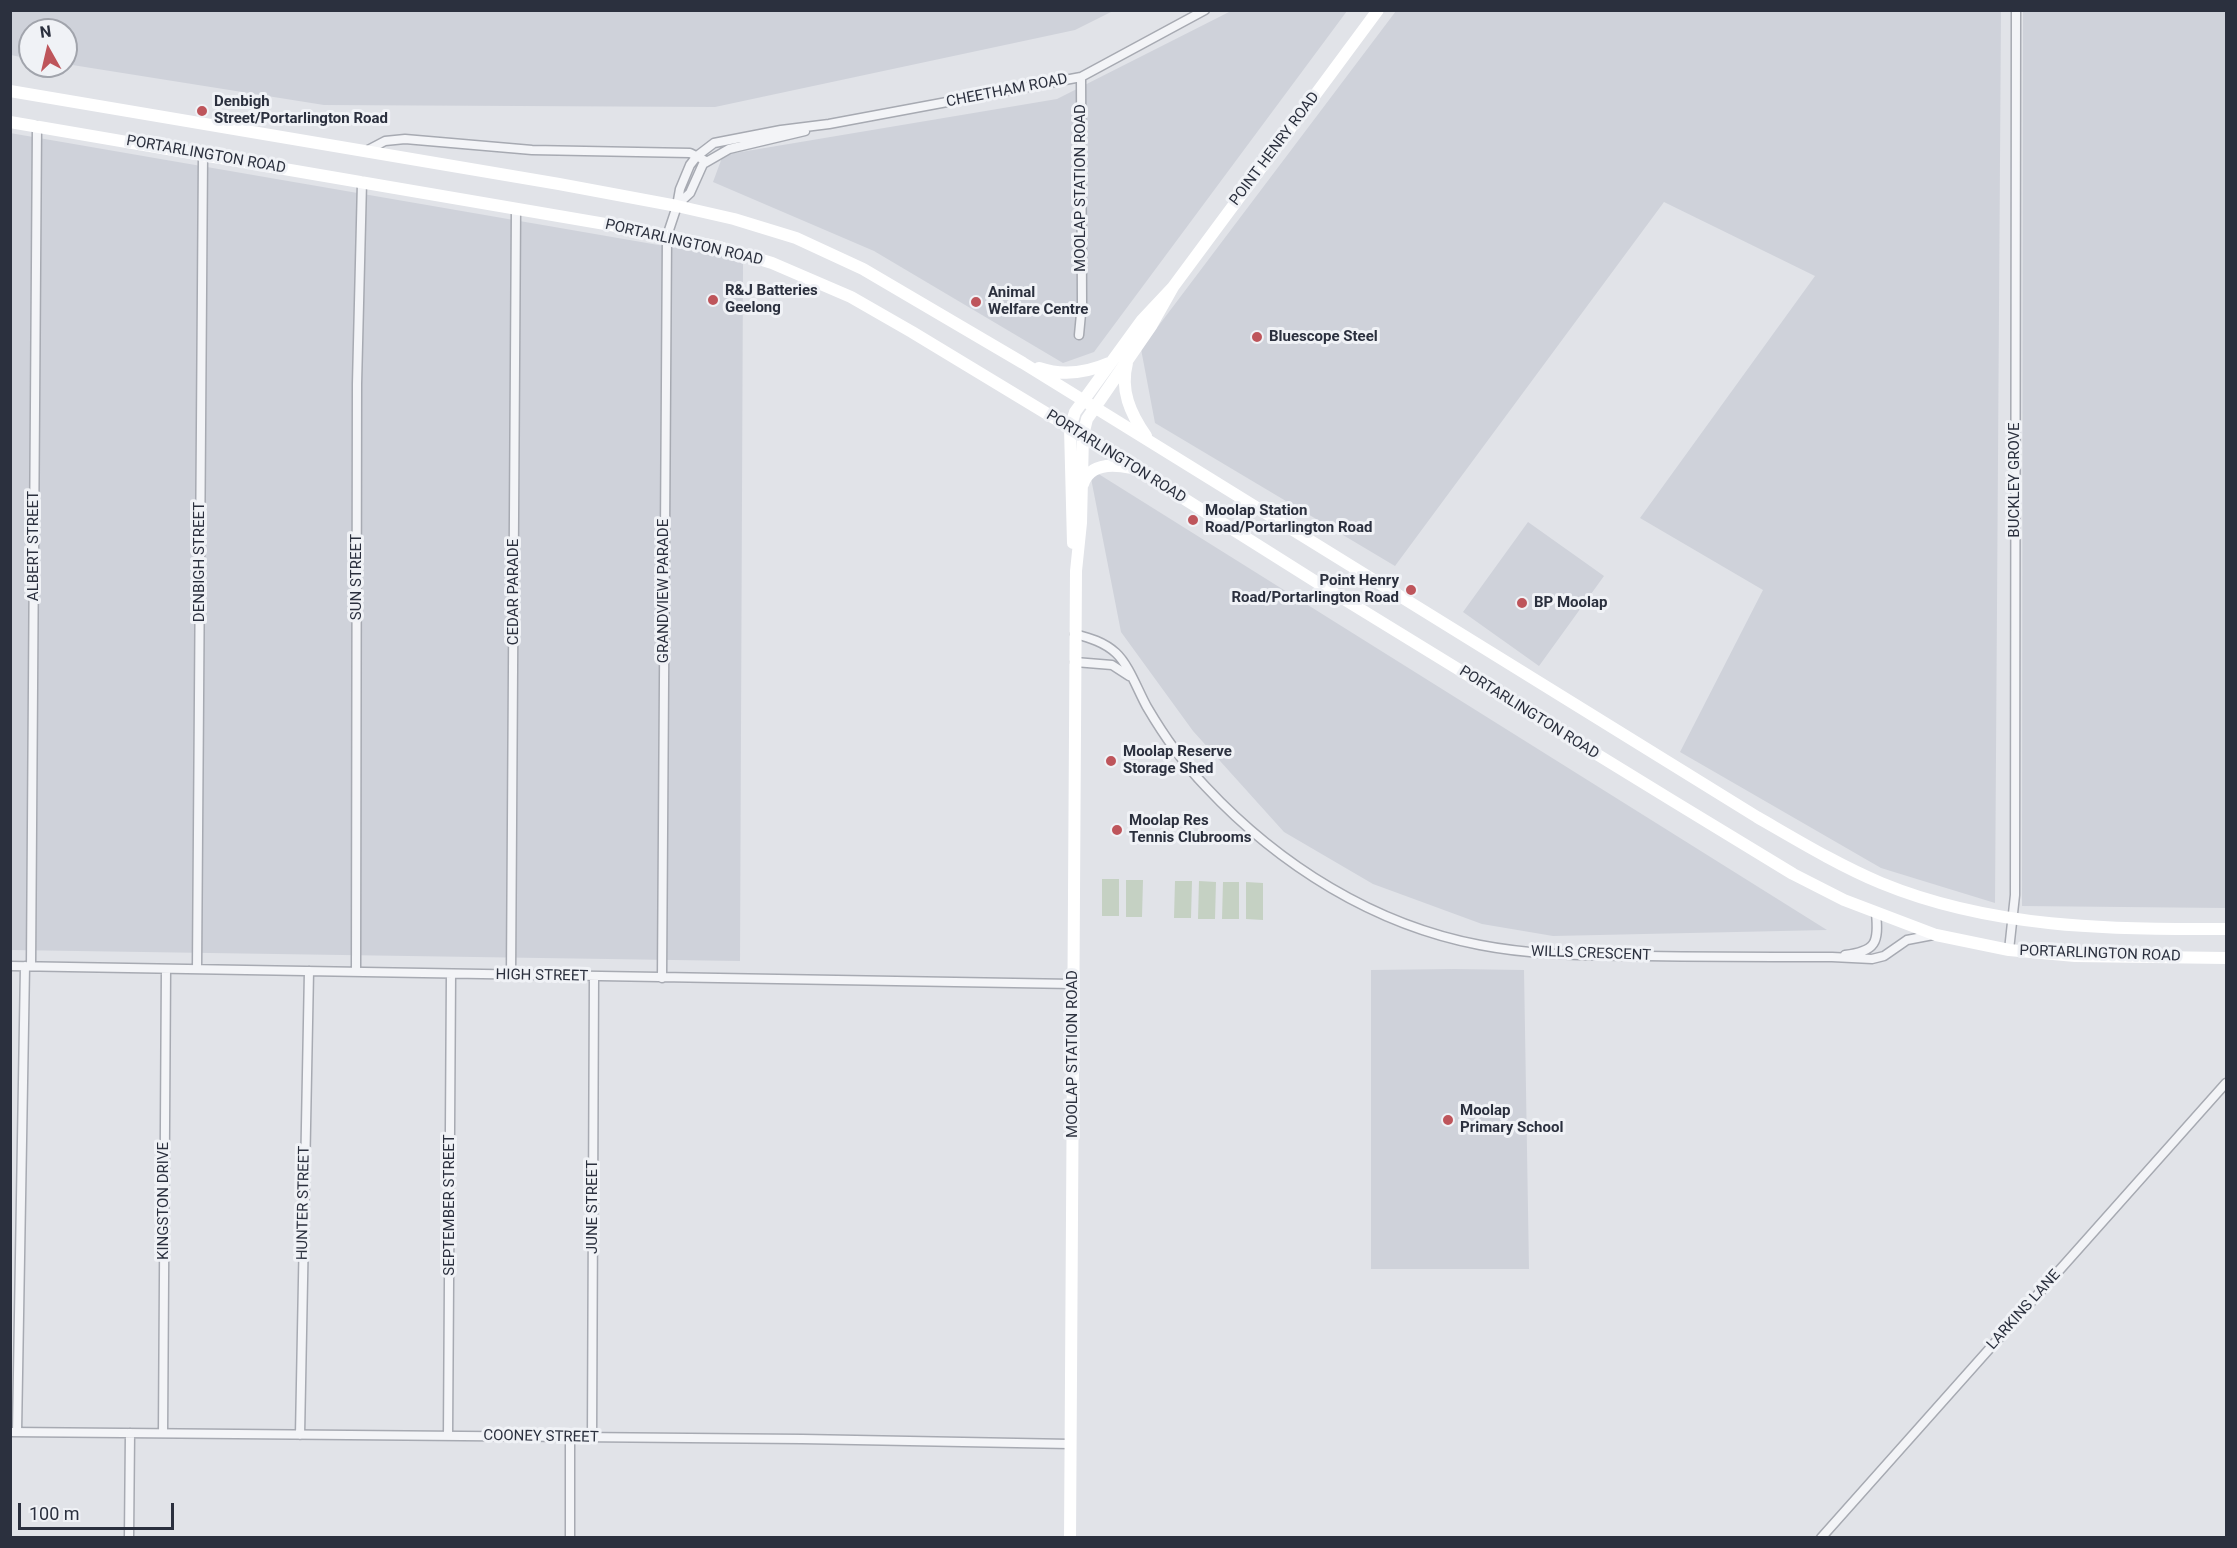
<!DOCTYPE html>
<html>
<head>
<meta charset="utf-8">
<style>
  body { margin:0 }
  #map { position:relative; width:2237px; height:1548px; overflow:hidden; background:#e1e3e8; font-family:Roboto,sans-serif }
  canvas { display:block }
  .frame { position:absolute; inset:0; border:12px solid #2b303e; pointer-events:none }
  .north { position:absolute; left:18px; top:18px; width:60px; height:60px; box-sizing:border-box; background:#f0f2f6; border:2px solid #a1a4ac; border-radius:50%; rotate:352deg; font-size:16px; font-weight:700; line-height:24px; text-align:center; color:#2b303e }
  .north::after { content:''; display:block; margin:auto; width:21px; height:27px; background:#be555b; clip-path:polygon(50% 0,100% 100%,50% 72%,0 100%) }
  .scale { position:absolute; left:18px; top:1503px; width:156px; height:27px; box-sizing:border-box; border:3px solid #2b303e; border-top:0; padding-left:8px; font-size:18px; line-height:21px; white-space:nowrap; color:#2b303e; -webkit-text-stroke:4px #f0f2f6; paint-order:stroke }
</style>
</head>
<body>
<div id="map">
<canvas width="2237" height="1548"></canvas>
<div class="frame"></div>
<div class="north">N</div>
<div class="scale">100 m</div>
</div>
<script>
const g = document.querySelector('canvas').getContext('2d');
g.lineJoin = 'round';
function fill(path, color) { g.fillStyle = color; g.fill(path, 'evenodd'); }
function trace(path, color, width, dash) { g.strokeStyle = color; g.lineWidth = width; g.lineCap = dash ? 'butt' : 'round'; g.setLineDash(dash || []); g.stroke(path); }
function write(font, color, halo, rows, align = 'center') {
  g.font = font + ' Roboto,sans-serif'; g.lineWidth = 6; g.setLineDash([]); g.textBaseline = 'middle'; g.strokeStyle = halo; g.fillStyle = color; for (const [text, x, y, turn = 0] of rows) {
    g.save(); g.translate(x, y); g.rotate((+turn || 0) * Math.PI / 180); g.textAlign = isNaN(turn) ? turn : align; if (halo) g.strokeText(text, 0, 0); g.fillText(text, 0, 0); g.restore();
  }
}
const built = new Path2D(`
  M 10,11 L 11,10 L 1113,11 L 1075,30 L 715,107 L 324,105 L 66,64 L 66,30 L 30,30 L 30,59 L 11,55 Z
  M 1231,11 L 1347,11 L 1094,352 L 1063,363 L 874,251 L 713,182 L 723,155 L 1057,99 Z
  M 1396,11 L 2001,11 L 1995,903 L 1881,868 L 1680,752 L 1763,590 L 1640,518 L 1815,276 L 1664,202 L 1395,566 L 1155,423 L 1141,349 Z
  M 2023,11 L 2226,11 L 2226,908 L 2022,906 Z
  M 10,133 L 728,257 L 743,264 L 740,961 L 11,950 Z
  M 1089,468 L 1827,930 L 1553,936 L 1482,924 L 1373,884 L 1284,832 L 1193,731 L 1121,632 Z
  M 1528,522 L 1604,576 L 1539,666 L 1463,612 Z
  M 1454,969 L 1524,970 L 1529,1269 L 1371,1269 L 1371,970 Z`);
const green = new Path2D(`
  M 1102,879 L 1119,879 L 1119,916 L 1102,916 Z
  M 1126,880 L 1143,880 L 1142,917 L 1126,917 Z
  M 1175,881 L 1192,881 L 1191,918 L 1174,918 Z
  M 1199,881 L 1216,882 L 1215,919 L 1198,919 Z
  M 1223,882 L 1239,882 L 1239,919 L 1222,919 Z
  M 1246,882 L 1263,883 L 1263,920 L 1246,919 Z`);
const street = new Path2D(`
  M 366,151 L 385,141 L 405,139 L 532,150 L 690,153 L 706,161
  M 677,205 L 690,193 L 703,164 L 729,149 L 805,131
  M 1079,335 L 1082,303 L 1081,77
  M 1075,634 C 1090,638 1104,642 1116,653 C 1129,665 1138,691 1147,707 C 1164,736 1183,763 1206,787 C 1279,865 1374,925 1480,945 C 1536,956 1591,955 1647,956 C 1709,957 1771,957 1832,957 L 1872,959 L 1884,956 L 1907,940 L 1933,935
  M 1075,662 L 1112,665 L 1129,676
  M 2009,950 L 2015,895 L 2016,10
  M 1845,955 C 1876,951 1879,943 1876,913
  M 10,966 L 1073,984
  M 31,966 L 37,126
  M 197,969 L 203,155
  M 356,972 L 357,384 L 362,182
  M 511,975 L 516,209
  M 662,978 L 667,236 L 677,206 L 680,189 L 690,165 L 697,156 L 714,143 L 781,130 L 829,124 L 1081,77 L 1205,10
  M 10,1432 L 802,1439 L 1070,1444
  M 17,1432 L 25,966
  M 163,1433 L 166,969
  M 300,1435 L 309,971
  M 448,1436 L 451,974
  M 592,1437 L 594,977
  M 129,1538 L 130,1433
  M 570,1538 L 570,1437
  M 1821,1538 L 2226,1083`);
const secondary = new Path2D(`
  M 10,91 L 559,184 L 677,206 L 734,219 L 796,238 L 863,269 L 1023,363 L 1757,817 C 1797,840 1838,865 1881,883 C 1990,928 2110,930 2226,929
  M 10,122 L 611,225 L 719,247 L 772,263 L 851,297 L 912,332 L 1102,447 L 1321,585 L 1673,801 L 1793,874 L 1844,900 L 1936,935 L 2009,950 L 2075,956 L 2226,958
  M 1127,363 C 1120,390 1130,413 1146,436
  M 1039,368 C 1062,376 1086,373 1109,363
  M 1083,484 C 1090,463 1113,464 1131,468
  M 1073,543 L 1070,428 L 1075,412 L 1142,320 L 1173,287 L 1378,10
  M 1070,1538 L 1076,571 L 1081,523 L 1083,435 L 1087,419 L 1151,326 L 1173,287`);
const markers = [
  [202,111,6,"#be555b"],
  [713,300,6,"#be555b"],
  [976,302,6,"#be555b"],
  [1257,337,6,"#be555b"],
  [1193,520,6,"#be555b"],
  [1411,590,6,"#be555b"],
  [1522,603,6,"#be555b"],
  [1111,761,6,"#be555b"],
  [1117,830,6,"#be555b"],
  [1448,1120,6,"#be555b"]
];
const streetNames = [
  ["CHEETHAM ROAD",1007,91,-11],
  ["POINT HENRY ROAD",1275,149,-53],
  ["PORTARLINGTON ROAD",206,155,10],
  ["MOOLAP STATION ROAD",1081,188,-90],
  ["PORTARLINGTON ROAD",684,243,13],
  ["PORTARLINGTON ROAD",1116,457,32],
  ["BUCKLEY GROVE",2015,480,-90],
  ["ALBERT STREET",34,546,-90],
  ["DENBIGH STREET",200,562,-90],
  ["SUN STREET",357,577,-90],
  ["GRANDVIEW PARADE",664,591,-90],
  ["CEDAR PARADE",514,592,-90],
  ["PORTARLINGTON ROAD",1529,713,32],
  ["WILLS CRESCENT",1591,954,2],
  ["PORTARLINGTON ROAD",2100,954,2],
  ["HIGH STREET",542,976,1],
  ["MOOLAP STATION ROAD",1073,1054,-90],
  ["KINGSTON DRIVE",164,1201,-90],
  ["HUNTER STREET",304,1203,-89],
  ["SEPTEMBER STREET",450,1205,-90],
  ["JUNE STREET",593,1207,-90],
  ["LARKINS LANE",2024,1310,-48],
  ["COONEY STREET",541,1437,1]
];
const poiNames = [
  ["Denbigh",214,102],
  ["Street/Portarlington Road",214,119],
  ["R&J Batteries",725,291],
  ["Geelong",725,308],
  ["Animal",988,293],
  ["Welfare Centre",988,310],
  ["Bluescope Steel",1269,337],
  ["Moolap Station",1205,511],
  ["Road/Portarlington Road",1205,528],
  ["Point Henry",1399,581,"right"],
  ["Road/Portarlington Road",1399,598,"right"],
  ["BP Moolap",1534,603],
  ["Moolap Reserve",1123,752],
  ["Storage Shed",1123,769],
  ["Moolap Res",1129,821],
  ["Tennis Clubrooms",1129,838],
  ["Moolap",1460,1111],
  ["Primary School",1460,1128]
];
fill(built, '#cfd2da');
fill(green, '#c5d1c3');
trace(street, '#a7aab2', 11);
trace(street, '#f3f4f7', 8);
trace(secondary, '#fff', 12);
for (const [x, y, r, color] of markers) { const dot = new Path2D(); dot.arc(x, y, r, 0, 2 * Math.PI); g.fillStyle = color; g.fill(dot); trace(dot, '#f0f2f6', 2); }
write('15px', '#2b303e', '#f0f2f6', streetNames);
write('bold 15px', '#2b303e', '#f0f2f6', poiNames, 'left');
</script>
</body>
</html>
